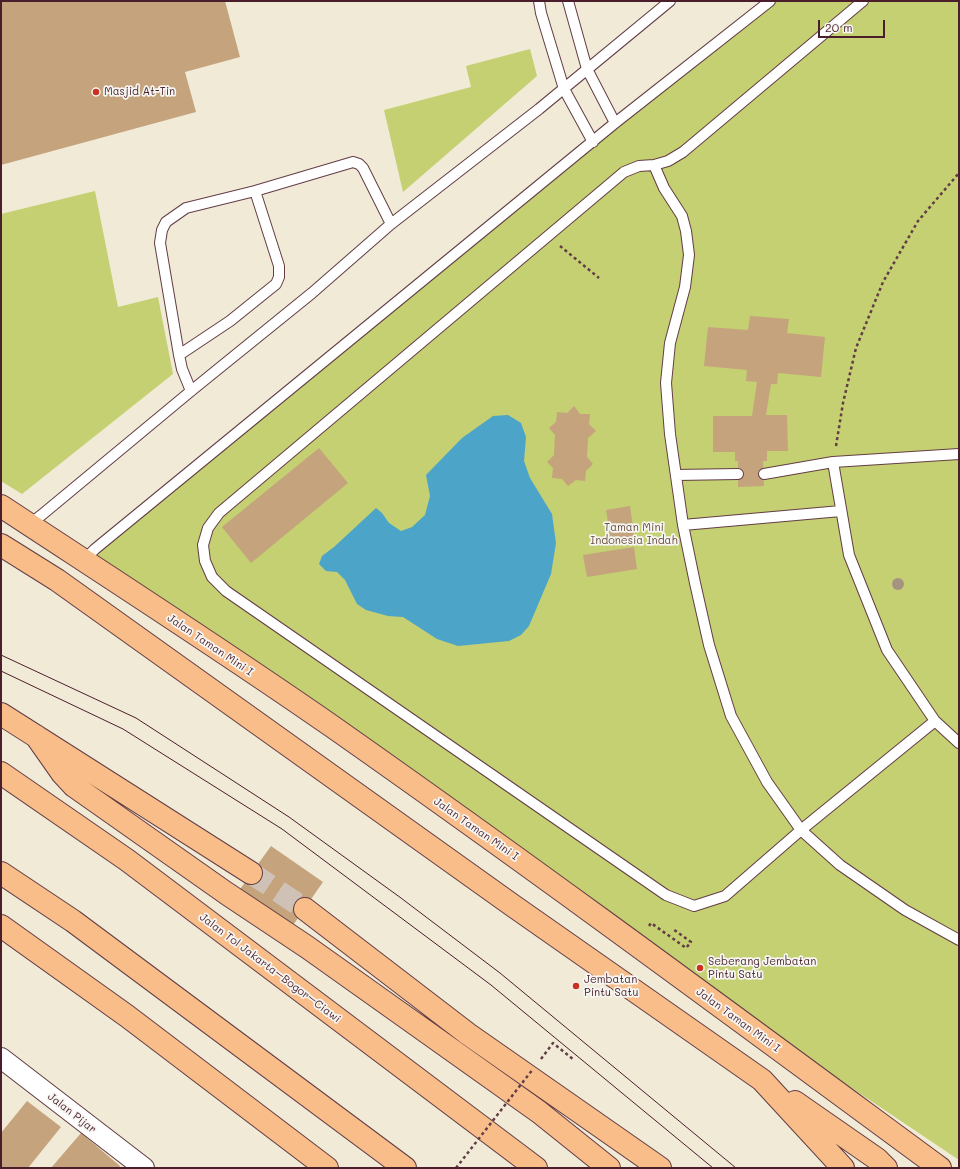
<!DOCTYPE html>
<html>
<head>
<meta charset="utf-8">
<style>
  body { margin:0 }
  #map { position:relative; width:960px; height:1169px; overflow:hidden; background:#f0ead7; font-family:Mali,sans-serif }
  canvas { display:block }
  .frame { position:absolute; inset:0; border:2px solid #4a1f2b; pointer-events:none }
  .scale { position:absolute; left:818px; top:20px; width:67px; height:18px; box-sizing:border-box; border:2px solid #4a1f2b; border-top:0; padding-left:5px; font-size:12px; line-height:14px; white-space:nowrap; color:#4a1f2b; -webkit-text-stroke:3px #f6f6f2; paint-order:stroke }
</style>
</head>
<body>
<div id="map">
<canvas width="960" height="1169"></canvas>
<div class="frame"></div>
<div class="scale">20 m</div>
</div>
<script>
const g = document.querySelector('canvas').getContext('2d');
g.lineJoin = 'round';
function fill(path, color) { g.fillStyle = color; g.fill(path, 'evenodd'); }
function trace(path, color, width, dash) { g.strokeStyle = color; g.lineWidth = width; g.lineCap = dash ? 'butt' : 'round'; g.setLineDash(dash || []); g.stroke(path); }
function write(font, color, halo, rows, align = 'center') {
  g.font = font + ' Mali,sans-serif'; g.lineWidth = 3.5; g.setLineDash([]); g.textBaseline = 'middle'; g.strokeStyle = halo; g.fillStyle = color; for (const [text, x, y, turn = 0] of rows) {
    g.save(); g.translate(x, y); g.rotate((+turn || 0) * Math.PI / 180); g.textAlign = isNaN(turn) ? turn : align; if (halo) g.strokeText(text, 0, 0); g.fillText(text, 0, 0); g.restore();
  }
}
const green = new Path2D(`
  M 772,1 L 959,1 L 959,1160 L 822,1068 L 92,557 Z
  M 530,49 L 537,76 L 403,192 L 384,110 L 471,87 L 466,66 Z
  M 95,191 L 118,307 L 158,297 L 173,374 L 22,494 L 1,481 L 1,214 Z`);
const water = new Path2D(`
  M 508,415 L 521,423 L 526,437 L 524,461 L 530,478 L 552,514 L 556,543 L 551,574 L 529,626 L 521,635 L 509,641 L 458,646 L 437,639 L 403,617 L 388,616 L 366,610 L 357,604 L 345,580 L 337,572 L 326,571 L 319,564 L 322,556 L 334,547 L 376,508 L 382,513 L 389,523 L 401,531 L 412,527 L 425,515 L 430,496 L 426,475 L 462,438 L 493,416 Z`);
const building = new Path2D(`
  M 1,1 L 225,1 L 240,57 L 185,72 L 196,112 L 1,165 Z
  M 750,316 L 789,319 L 787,333 L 825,337 L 821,377 L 778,373 L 777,384 L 771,384 L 766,415 L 787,415 L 788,451 L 767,451 L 767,461 L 763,461 L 764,486 L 738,487 L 738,461 L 735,461 L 735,452 L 713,452 L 713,416 L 752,416 L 757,382 L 746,381 L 747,370 L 704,366 L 708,327 L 748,330 Z
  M 574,406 L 580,414 L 590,414 L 589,424 L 596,431 L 588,438 L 587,457 L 593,464 L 586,471 L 585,481 L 576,480 L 568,486 L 562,479 L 552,478 L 553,468 L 547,462 L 554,455 L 555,435 L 549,428 L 556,422 L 557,412 L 567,413 Z
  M 319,448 L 348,483 L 251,563 L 222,527 Z
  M 630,506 L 635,542 L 612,546 L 606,510 Z
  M 634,547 L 637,569 L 587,577 L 583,555 Z
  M 271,846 L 323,882 L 291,928 L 238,892 Z
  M 27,1101 L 61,1127 L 28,1168 L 1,1168 L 1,1133 Z
  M 81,1133 L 120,1166 L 119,1168 L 51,1168 Z`);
const motorwayTunnel = new Path2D(`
  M 251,873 L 305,909`);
const path = new Path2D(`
  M 560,246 L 599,278
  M 836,446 L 843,403 L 856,348 L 883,282 L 918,221 L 959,173
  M 649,926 L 651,923 L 686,948 L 691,942 L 673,929
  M 541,1059 L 553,1043 L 574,1060`);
const service = new Path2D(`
  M 539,1 L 541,13 L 564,89 L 593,142
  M 568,1 L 587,69 L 615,123
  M 863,1 L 683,152 L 668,161 L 654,165 L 639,166 L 624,172 L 219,513 L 208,528 L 203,545 L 205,561 L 212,577 L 226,591 L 666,895 L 694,906 L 725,896 L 801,830 L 935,721
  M 654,165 L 664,188 L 682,216 L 686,231 L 689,255 L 685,287 L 670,343 L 666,383 L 670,434 L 683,525 L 695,583 L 709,645 L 731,716 L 767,782 L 801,830 L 840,865 L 905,910 L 959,940
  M 179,355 L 230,321 L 276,284 L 279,277 L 279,266 L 255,191
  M 191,391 L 182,369 L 179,355 L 160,243 L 162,230 L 166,222 L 186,208 L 255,191 L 353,162 L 359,164 L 363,168 L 391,224
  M 833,462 L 849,555 L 887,650 L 935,721 L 959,743
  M 764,474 L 833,462 L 959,454
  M 676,475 L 738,474
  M 29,525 L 44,513 L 191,391 L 312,293 L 391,224 L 539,109 L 670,1
  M 683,525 L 841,511
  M 84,560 L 95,549 L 615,123 L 770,1`);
const minor = new Path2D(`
  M 1,1058 L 144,1168`);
const primary = new Path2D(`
  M 1,506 C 112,579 224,651 333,727 C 538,871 739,1020 940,1168
  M 1,545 L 57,580 L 512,905 L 762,1080 L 843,1168
  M 795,1102 L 877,1159 L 886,1168`);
const motorway = new Path2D(`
  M 1,714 L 251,873
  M 36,736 L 62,773 L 74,786 L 226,893 L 307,947 L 539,1112 L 609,1168
  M 1,773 L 127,860 L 536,1168
  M 1,873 L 73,921 L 405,1168
  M 305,909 L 468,1034 L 660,1168
  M 1,926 L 127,1016 L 327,1168`);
const tram = new Path2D(`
  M 1,655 L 136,718 L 289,817 L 401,898 L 500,973 L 736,1168
  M 1,671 L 123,729 L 282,829 L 491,985 L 713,1168`);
const pathBridge = new Path2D(`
  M 456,1168 L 533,1069`);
const trees = [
  [898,584]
];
const markers = [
  [96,92,4,"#c8321e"],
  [700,968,4,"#c8321e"],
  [576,986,4,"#c8321e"]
];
const poiNames = [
  ["Masjid At-Tin",104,92],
  ["Seberang Jembatan",708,962],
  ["Pintu Satu",708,975],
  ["Jembatan",584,980],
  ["Pintu Satu",584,993]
];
const parkNames = [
  ["Taman Mini",634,528],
  ["Indonesia Indah",634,541]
];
const streetNames = [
  ["Jalan Taman Mini I",210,645,34],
  ["Jalan Taman Mini I",476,829,35],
  ["Jalan Tol Jakarta–Bogor–Ciawi",270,968,37],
  ["Jalan Taman Mini I",738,1020,36],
  ["Jalan Pijar",72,1113,38]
];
fill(green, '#c4d071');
fill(water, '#4ca5c9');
fill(building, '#c5a37d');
trace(motorwayTunnel, '#cfc1b5', 22, [22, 11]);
trace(service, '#633d45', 12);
trace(minor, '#633d45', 22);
trace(primary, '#633d45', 24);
trace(motorway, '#633d45', 24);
trace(path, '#633d45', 2.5, [3, 3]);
trace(service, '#fff', 10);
trace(minor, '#fff', 20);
trace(primary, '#f8bd88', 22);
trace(motorway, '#f8bd88', 22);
trace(tram, '#4a1f2b', 1);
trace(pathBridge, '#633d45', 2.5, [3, 3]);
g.fillStyle = '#a59382';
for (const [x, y] of trees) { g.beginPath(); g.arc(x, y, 6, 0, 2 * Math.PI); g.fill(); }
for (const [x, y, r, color] of markers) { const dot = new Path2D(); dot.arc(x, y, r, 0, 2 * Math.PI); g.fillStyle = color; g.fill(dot); trace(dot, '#f6f6f2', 1.5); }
write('11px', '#4a1f2b', '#f6f6f2', poiNames, 'left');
write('11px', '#684b3c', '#f6f6f2', parkNames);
write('11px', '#4a1f2b', '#f6f6f2', streetNames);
</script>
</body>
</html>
